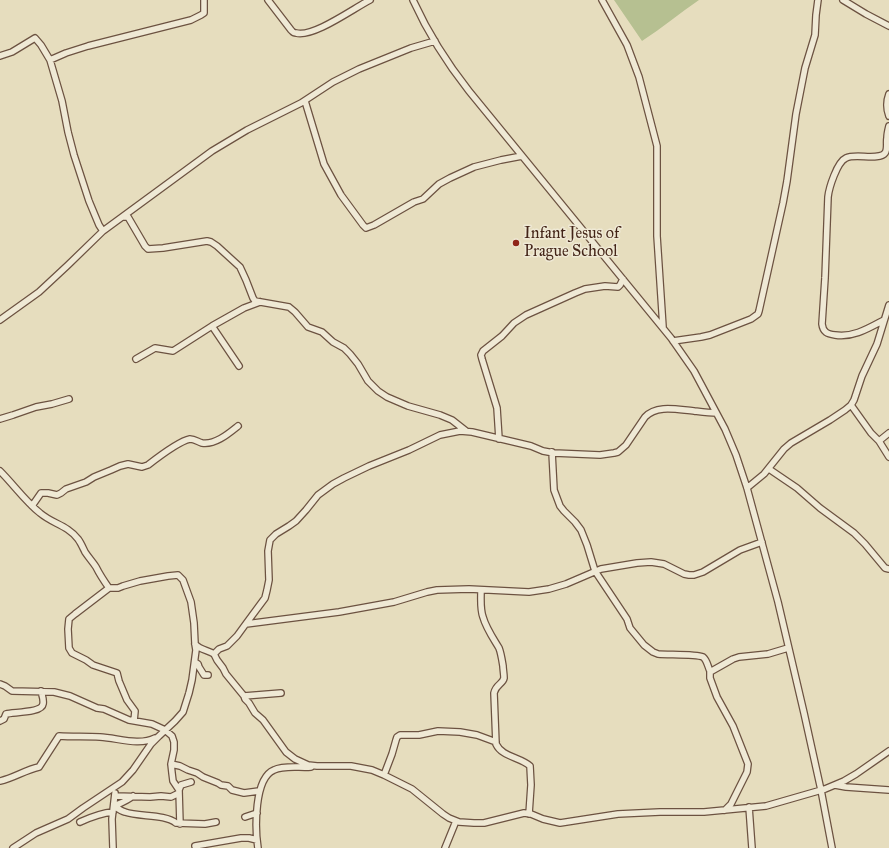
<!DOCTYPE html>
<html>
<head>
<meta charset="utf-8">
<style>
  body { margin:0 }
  canvas { display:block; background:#e6ddbe }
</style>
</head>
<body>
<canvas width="889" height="848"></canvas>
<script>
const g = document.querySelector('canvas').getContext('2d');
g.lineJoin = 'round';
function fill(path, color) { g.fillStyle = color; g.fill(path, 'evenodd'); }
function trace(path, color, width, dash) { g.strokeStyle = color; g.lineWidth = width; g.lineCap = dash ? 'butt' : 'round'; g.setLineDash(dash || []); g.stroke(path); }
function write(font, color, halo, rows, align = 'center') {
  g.font = font + ' "IM FELL Great Primer",serif'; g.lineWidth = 3; g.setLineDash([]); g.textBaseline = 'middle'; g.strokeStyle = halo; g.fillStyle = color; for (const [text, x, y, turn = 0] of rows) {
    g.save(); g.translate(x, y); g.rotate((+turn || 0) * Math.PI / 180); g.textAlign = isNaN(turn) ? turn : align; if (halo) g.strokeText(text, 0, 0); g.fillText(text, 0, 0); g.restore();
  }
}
const green = new Path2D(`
  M 614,0 L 699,0 C 680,13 662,28 642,41 Z`);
const minor = new Path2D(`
  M 268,0 L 291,30 C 293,32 293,33 296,33 C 313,38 354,8 370,0
  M 413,0 C 428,33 447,63 469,91 L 671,338 L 694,371 L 725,429 L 736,455 L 747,488 L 778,602 L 804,713 L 821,790 L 832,848
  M 602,0 L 627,45 L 639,77 L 657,146 L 657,236 L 663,327
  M 843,0 L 866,14 L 889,26
  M 0,56 L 12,52 L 35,38 L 41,45 L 50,60 L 62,101 L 68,132 L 74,155 L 89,201 L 99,225 L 103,231
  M 50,60 L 66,53 L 88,46 L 191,20 L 201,15 L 204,13 L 204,0
  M 889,94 C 886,102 886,108 889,116
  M 305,101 L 324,164 L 341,195 L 363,225 L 366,228 L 374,225 L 414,202 L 423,199 L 439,184 L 450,178 L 474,167 L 501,160 L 522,156
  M 123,217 L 128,217 L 145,246 L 148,249 L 163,248 L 207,241 L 211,242 L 217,246 L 240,267 L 246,280 L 253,298 L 255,301 L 289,307 L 295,312 L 308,327 L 322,332 L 333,342 L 344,348 L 350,354 L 358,364 L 368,381 L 378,391 L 387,397 L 408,406 L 440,415 L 452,420 L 466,431
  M 0,320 L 39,292 L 68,265 L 103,231 L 212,151 L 247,130 L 301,103 L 333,82 L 359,69 L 411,48 L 435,41
  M 884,320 C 869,328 853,338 835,335 C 827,334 823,332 822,324 L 825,278 L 828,197 C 829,188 837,162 846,158 C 855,153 879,161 885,153 C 888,149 886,142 887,138 C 887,134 888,130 889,126
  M 212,326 L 239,366
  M 673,341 L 701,337 L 710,335 L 751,319 L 758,314 L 759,311 L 783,203 L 787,181 L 796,114 L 805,68 L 815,35 L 816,15 L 818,0
  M 136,359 L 155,348 L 173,351 L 212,326 L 244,308 L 260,302
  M 851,405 L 871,433 L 879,441 L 889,457
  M 0,419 L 13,415 L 36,407 L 52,404 L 69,399
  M 499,439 L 497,408 L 482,359 L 481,355 L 483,351 L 502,336 L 514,323 L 526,315 L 575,293 L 585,289 L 605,286 L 618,287 L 620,285 L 623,279
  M 879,441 L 889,433
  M 552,452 L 554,490 L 560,506 L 564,511 L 575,522 L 581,530 L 587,545 L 595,571 L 627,619 L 630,628 L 644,645 L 653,652 L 658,654 C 667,655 696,654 703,657 C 707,660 708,667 710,671
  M 769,469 L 797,488 L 820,508 L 854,533 L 865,544 L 885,568 L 889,569
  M 0,471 C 14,485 25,501 40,513 C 53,524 67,525 78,539 C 81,543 83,548 85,552 C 89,558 93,562 96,567 C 100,575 104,581 109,588 L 118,588 L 123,586 L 140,581 L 168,576 L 178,575 L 183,580 L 191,602 L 194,623 L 195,644 L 196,650 L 192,680 L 189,693 L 183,712 L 175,721 L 159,736 L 151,744 L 133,770 L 122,782 L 83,808 L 68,819 L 36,833 L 13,848
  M 747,488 L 764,474 L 784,449 L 791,443 L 830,420 L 845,410 L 851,405 L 854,400 L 862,376 L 877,344 L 889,305
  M 32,506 L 41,493 L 48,493 L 57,495 L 61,493 L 66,489 L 86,482 L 94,477 L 111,470 L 120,466 L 128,464 L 142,467 L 148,465 C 157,458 180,441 190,439 C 195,439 198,442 202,443 C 215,445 228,434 238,426
  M 109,588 L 75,614 L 69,619 L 68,629 L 69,648 L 72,653 L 86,660 L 93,665 L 117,673 L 119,681 L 127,700 L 135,711 L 134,721
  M 481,590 C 481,599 480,609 483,617 C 486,628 493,638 499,648 C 501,653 502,660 503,666 C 503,669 504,674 504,678 C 503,684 496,684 494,693 L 496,744 C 502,757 520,757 530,766 L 531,785 L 529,814
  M 246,624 L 339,612 L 394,602 L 427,592 L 437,590 L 469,589 L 529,592 L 549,589 L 566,584 L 601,569 L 637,563 L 651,562 L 664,564 L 684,574 L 689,575 L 694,575 L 703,572 L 740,550 L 762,542
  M 195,644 C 200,650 208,650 214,654 L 219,649 L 227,646 L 237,636 L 245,625 L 265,598 L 267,590 L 269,580 L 268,551 L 270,540 L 276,534 L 289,526 L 296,521 L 306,510 L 318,495 L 333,484 L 344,478 L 369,466 L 409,450 L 440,435 L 460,431 L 472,432 L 531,446 L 543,451 L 554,453 L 600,455 L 614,453 L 618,452 L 626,445 L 645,417 C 657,404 679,410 694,411 C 702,412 709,413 716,413
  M 214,654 L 217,660 L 223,668 L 226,674 L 244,696 L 245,699 L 249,703 L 255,713 L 263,720 L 286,752 L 295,759 L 308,765 L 317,766 L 351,766 L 372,770 L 384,775 L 412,789 L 443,814 L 449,818 L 459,822 L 474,823 L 484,823 L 524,813 L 531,814 L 543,819 L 560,823 L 618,814 L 660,812 L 704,812 L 766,806 L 825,789 L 844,781 L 856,774 L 889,751
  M 195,662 L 198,664 L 199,667 L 204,675 L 208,675
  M 0,684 L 5,686 L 12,691 L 54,692 L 70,696 L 97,708 L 104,709 L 129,720 L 152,724 L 165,730 L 172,736 L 174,742 L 174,750 L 171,764 L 172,773 L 173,781 L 179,790 L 180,824
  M 244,696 L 281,693
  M 0,721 L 4,719 L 6,714 C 13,712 42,713 43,704 C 44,700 42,695 41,691
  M 171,764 L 180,766 L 188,770 L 197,773 L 203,777 L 218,783 L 221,785 L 228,786 L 232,790 L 244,793 L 259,791
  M 384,775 L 392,754 L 396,740 L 397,737 L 400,735 L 419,735 L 438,731 L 460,732 L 477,735 L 496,742
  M 0,781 C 14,778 25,770 39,767 L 59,736 C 73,737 86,736 100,737 C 118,738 139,746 155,738
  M 835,785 L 846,787 L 889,790
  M 179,790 L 181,785 L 191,782
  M 115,796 L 150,797 L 161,796 L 171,797 L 179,793
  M 114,806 C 117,808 121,811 125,812 C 139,817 165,814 176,823 L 205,824 L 216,822
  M 114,806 C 121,803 127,801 133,796
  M 749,807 L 752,848
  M 725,810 L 731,804 L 747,772 L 748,764 L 733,726 L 717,697 L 710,678 L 710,672 L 733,659 L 739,657 L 768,654 L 788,648
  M 245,817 L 257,813
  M 80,822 C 91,817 101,813 113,812
  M 195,846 L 241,838 L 249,838 L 257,840
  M 113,848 L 112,819 L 115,793
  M 258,848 C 255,829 254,778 274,770 C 284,765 300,768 311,767
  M 445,848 L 456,821`);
const markers = [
  [516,243,4,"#8f2418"]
];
const poiNames = [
  ["Infant Jesus of",524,234],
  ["Prague School",524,252]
];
fill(green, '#b6c091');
trace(minor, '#6c5241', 8);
trace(minor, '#efe9d5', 5.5);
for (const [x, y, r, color] of markers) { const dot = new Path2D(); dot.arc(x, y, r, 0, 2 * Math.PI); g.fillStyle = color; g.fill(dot); trace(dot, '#efe9d5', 1.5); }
write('16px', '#432417', '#efe9d5', poiNames, 'left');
</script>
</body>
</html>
